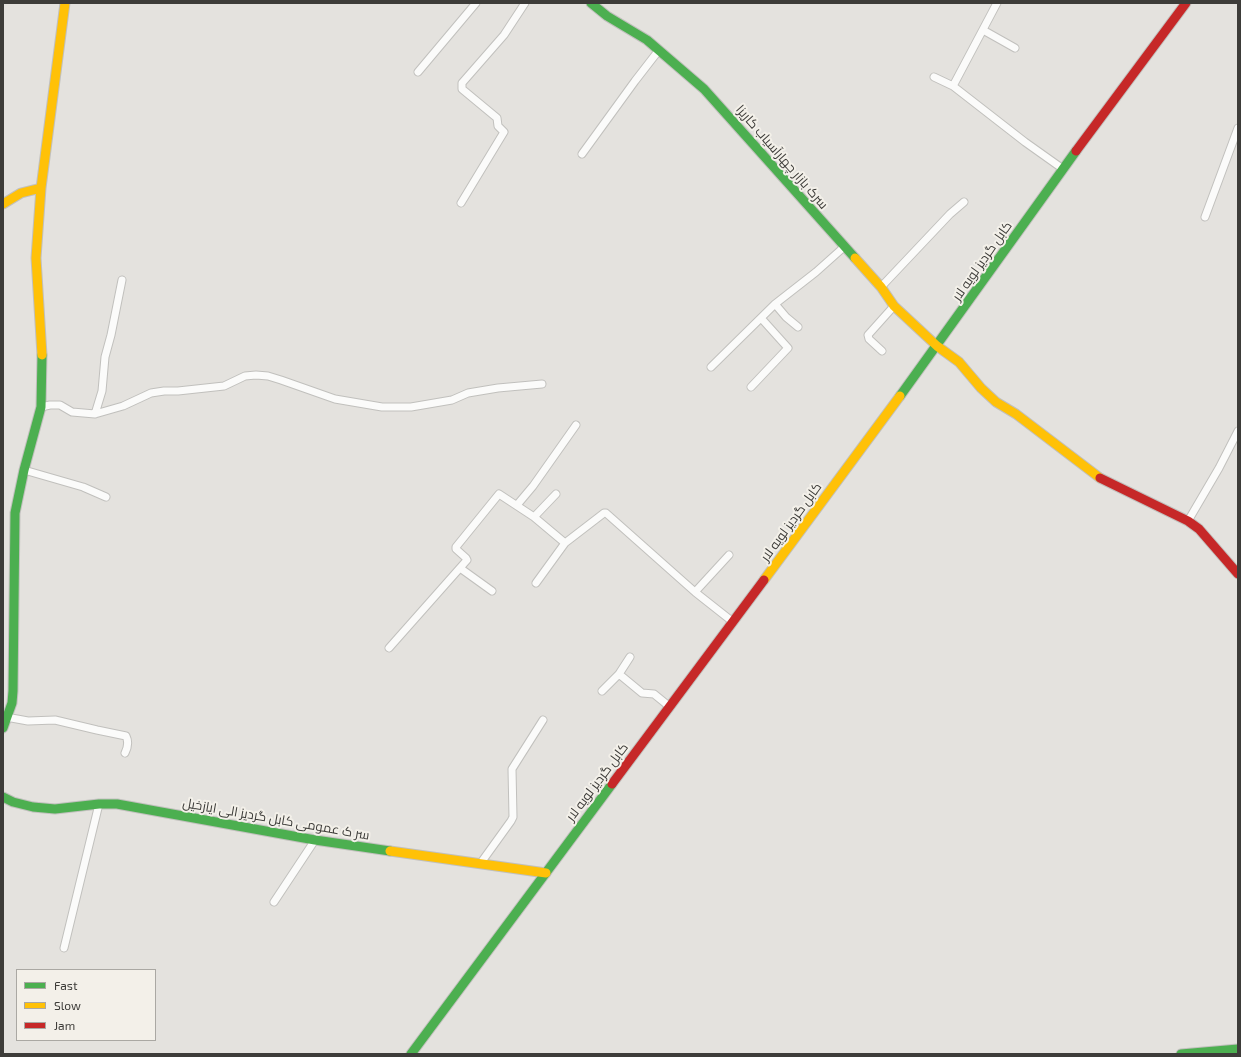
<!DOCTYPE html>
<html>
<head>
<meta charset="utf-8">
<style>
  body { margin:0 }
  #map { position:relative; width:1241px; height:1057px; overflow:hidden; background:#e4e2de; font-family:"Exo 2",sans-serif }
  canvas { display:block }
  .frame { position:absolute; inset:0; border:4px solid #3d3c39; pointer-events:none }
  .legend { position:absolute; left:16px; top:969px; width:140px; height:72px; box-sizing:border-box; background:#f3f0e9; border:1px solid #aaa8a3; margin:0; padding:5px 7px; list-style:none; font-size:12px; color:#3d3c39 }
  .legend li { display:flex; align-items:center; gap:8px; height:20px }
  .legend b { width:20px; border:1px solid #aaa8a3 }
</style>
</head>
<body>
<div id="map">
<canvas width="1241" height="1057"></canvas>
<div class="frame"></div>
<ul class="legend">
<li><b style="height:5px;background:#4caf50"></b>Fast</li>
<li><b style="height:5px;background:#ffc107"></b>Slow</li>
<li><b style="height:5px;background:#c62828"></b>Jam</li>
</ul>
</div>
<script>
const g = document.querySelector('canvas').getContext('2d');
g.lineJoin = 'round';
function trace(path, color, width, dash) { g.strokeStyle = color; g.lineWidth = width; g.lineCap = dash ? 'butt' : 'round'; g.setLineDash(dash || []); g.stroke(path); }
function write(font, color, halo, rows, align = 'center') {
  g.font = font + ' "Exo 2",Cairo,sans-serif'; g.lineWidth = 4; g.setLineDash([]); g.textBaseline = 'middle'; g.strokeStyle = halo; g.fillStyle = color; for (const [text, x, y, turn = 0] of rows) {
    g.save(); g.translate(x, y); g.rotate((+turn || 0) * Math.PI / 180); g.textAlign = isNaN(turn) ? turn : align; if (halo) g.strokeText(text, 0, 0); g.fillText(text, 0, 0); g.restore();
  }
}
const street = new Path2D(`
  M 983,30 L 1015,48
  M 418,72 L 476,3
  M 934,77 L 953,86 L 1025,142 L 1063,169
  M 953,86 L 997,3
  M 582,154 L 635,81 L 659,50
  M 461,203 L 504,132 L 498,126 L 497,118 L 462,89 L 462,83 L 504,35 L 525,3
  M 1205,217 L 1238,128
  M 881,287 L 950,214 L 964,202
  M 775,304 L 786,317 L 798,327
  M 882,351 L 869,339 L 868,335 L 894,306
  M 711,367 L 775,304 L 816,272 L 844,247
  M 751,387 L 788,348 L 761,318
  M 41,407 L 50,405 L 60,405 L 72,412 L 95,414 L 123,406 L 151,393 L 164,391 L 178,391 L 224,386 L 245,376 L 256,375 L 268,376 L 281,380 L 335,399 L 382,407 L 411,407 L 452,400 L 468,393 L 498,388 L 542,384
  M 95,414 L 102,391 L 105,357 L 111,335 L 122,280
  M 24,470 L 83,487 L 106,497
  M 517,505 L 533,486 L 576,425
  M 534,517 L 556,494
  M 1188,521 L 1219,468 L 1238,431
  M 460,568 L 492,591
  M 536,583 L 565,543 L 604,513 L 606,513 L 695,592 L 733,622
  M 695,592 L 729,555
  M 389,648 L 467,560 L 466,558 L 456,549 L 456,547 L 499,494 L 534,517 L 565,543
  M 619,674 L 642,693 L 654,694 L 670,707
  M 602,691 L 619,674 L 630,657
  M 6,717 L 28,721 L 55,720 L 97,730 L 126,736 C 129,742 128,747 125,753
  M 480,864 L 511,821 L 513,817 L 512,769 L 543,720
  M 274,902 L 315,840
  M 64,948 L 99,804`);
const fast = new Path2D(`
  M 591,3 L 607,16 L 647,40 L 704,89 L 855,258
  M 900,396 L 1076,151
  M 3,728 L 12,703 L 13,691 L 15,513 L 24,470 L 41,407 L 42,355
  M 3,797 L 13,802 L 33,807 L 55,809 L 99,804 L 117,804 L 315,840 L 390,851
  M 411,1054 L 612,784
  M 1181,1054 L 1238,1049`);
const slow = new Path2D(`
  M 41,188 L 36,258 L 42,355
  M 3,204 L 21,193 L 41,188 L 65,3
  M 855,258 L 881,287 L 894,306 L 937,346 L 959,362 L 981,388 L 996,402 L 1016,414 L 1100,478
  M 764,580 L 900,396
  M 390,851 L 546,873`);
const jam = new Path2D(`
  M 1076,151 L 1186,3
  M 1100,478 L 1188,521 L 1199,529 L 1238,574
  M 612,784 L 764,580`);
const streetNames = [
  ["سرک بازار چهارآسیاب کاریزا",782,157,49],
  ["کابل گردیز لویه لار",982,261,-55],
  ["کابل گردیز لویه لار",791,522,-54],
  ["کابل گردیز لویه لار",597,782,-53],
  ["سر ک عمومی کابل گردیز الی ایازخیل",276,819,10]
];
trace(street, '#c1c0bd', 9);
trace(fast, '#c1c0bd', 11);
trace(slow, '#c1c0bd', 11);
trace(jam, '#c1c0bd', 11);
trace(street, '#fbfbfa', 7);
trace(fast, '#4caf50', 9);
trace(slow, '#ffc107', 9);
trace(jam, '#c62828', 9);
write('13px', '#3d3c39', '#f3f0e9', streetNames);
</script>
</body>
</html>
